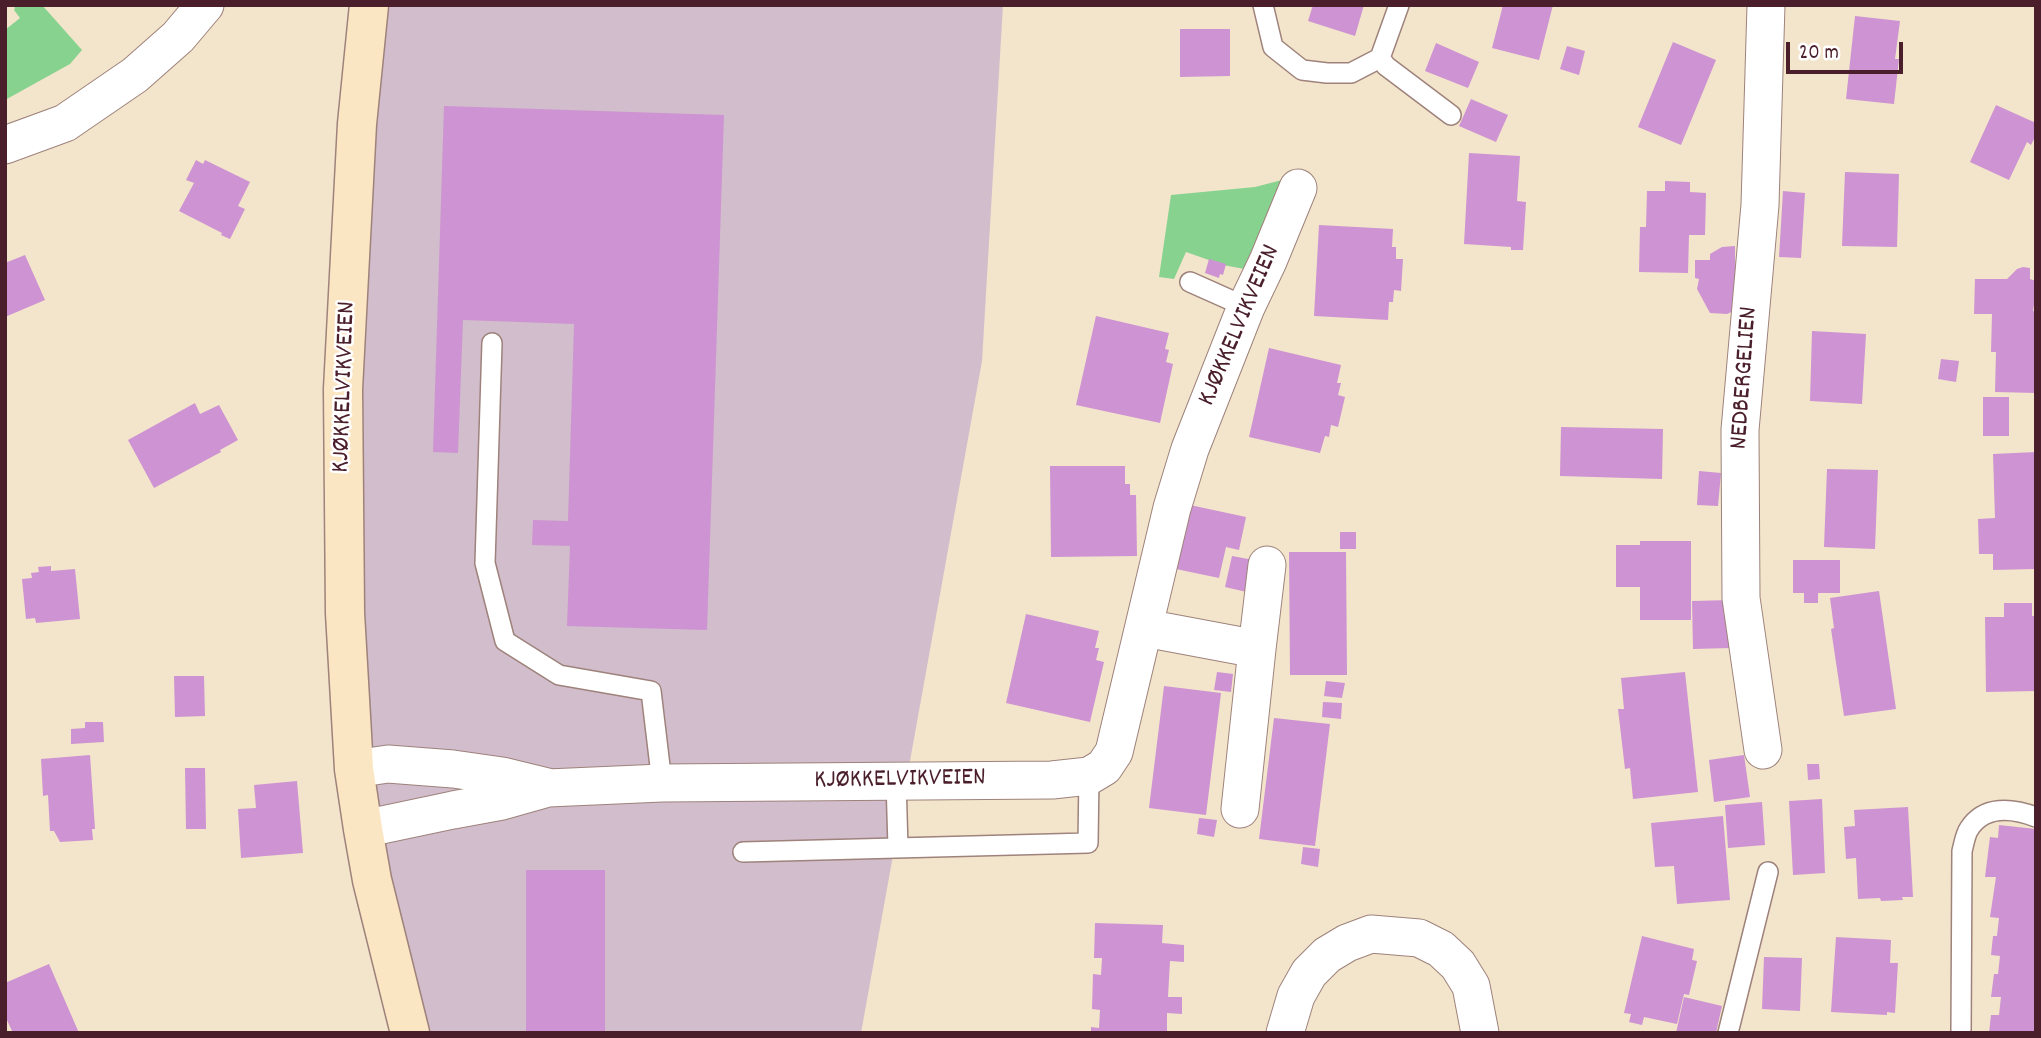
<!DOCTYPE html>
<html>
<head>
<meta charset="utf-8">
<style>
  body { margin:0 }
  #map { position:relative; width:2041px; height:1038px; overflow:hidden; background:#f2e5cb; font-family:Dekko,sans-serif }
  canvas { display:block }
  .frame { position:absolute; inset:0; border:7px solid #4a1f2b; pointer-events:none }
  .scale { position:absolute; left:1786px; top:42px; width:117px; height:32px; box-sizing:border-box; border:4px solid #4a1f2b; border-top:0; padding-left:9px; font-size:21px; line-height:24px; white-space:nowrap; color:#4a1f2b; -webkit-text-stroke:5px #fff; paint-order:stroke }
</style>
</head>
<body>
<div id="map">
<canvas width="2041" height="1038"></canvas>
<div class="frame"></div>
<div class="scale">20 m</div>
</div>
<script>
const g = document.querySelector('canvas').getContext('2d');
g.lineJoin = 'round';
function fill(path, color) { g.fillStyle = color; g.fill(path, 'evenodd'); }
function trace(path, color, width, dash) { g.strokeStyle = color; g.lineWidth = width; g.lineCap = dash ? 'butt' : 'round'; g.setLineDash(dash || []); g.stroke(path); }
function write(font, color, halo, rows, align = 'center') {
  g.font = font + ' Dekko,sans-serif'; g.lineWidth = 5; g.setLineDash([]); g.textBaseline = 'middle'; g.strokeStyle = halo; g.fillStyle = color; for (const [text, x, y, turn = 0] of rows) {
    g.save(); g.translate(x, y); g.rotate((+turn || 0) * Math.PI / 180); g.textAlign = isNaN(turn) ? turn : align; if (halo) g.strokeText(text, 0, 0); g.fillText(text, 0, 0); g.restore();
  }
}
const industrial = new Path2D(`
  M 374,5 L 1003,5 L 982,361 L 861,1033 L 417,1033 L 345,613 Z`);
const green = new Path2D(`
  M 13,5 L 42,5 L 82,50 L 70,64 L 5,100 L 5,30 L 20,18 L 14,10 L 15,8 Z
  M 1286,179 L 1250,270 L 1223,265 L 1186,252 L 1174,279 L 1159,277 L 1171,195 L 1255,187 Z`);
const building = new Path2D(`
  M 1313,5 L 1364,5 L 1355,36 L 1308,21 Z
  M 1503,5 L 1553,5 L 1539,60 L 1492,48 Z
  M 1855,16 L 1900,21 L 1895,59 L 1899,59 L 1894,104 L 1846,99 Z
  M 1180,29 L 1230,29 L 1230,76 L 1180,77 Z
  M 1673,42 L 1716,60 L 1681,145 L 1638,127 Z
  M 1436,43 L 1479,62 L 1468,88 L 1425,71 Z
  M 1567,46 L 1585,51 L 1579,75 L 1560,69 Z
  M 1471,99 L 1508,115 L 1496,142 L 1459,126 Z
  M 1996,105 L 2036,123 L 2036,135 L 2031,145 L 2027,142 L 2009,180 L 1970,162 Z
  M 444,106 L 724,115 L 707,630 L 567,626 L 570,546 L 532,545 L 533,520 L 568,521 L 574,324 L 463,320 L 458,453 L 433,452 Z
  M 1469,153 L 1520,156 L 1517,201 L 1526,202 L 1523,250 L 1511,250 L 1511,247 L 1464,244 Z
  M 196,160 L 203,164 L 205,160 L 250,182 L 238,206 L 245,209 L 230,239 L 221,235 L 222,233 L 179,211 L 194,183 L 186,180 Z
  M 1845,172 L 1899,174 L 1897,247 L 1842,246 Z
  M 1665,181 L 1690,182 L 1690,192 L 1706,193 L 1705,235 L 1689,235 L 1688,273 L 1639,272 L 1640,227 L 1646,227 L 1647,191 L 1665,191 Z
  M 1783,191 L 1805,193 L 1801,258 L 1779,257 Z
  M 1319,225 L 1393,229 L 1392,247 L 1396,247 L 1396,259 L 1403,259 L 1401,291 L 1394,290 L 1393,302 L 1389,302 L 1388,320 L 1314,316 Z
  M 1735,246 L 1735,278 L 1740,308 L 1727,314 L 1710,313 L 1697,289 L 1699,279 L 1695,278 L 1695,260 L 1710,260 L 1710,254 L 1722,247 Z
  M 25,255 L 45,300 L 5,317 L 5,263 Z
  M 1209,259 L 1226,264 L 1223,275 L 1220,274 L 1219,278 L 1205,273 Z
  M 2023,267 L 2030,268 L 2030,279 L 2036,281 L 2036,306 L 2034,305 L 2033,311 L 2036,312 L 2036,393 L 1995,392 L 1996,352 L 1991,352 L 1992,314 L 1974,314 L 1975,279 L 2007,279 L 2017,269 Z
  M 1096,316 L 1169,333 L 1165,349 L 1169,350 L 1166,362 L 1173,364 L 1160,423 L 1076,405 Z
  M 1812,331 L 1866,334 L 1862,404 L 1810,401 Z
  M 1269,348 L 1341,365 L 1337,383 L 1341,383 L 1338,395 L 1345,397 L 1338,427 L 1331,425 L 1329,437 L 1325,436 L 1320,453 L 1249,437 Z
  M 1941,359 L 1959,361 L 1956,382 L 1938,379 Z
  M 1983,397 L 2009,397 L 2009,436 L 1983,436 Z
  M 195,403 L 200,414 L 219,405 L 238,440 L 220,450 L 221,452 L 154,488 L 128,440 Z
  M 1561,427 L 1663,429 L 1662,479 L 1560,476 Z
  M 2036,452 L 2034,569 L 1993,570 L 1993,554 L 1979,554 L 1978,519 L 1995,518 L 1993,454 Z
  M 1050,466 L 1125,466 L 1125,484 L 1130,484 L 1130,495 L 1136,495 L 1137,556 L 1051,557 Z
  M 1827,469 L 1878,470 L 1875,549 L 1824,547 Z
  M 1699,471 L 1721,473 L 1718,506 L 1697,505 Z
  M 1190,505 L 1246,517 L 1239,550 L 1226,547 L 1219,578 L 1176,569 Z
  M 1340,532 L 1356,532 L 1356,549 L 1340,549 Z
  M 1640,541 L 1691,541 L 1691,620 L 1640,620 L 1640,587 L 1616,587 L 1616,545 L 1640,545 Z
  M 1289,552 L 1346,552 L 1347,675 L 1290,675 Z
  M 1232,556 L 1259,561 L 1251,593 L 1225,587 Z
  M 1793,560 L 1840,560 L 1840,593 L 1818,593 L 1818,603 L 1804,603 L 1804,593 L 1793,593 Z
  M 51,566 L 51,571 L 75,569 L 80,619 L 36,623 L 35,618 L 26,619 L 22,579 L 32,578 L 31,573 L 39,572 L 38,567 Z
  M 1879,591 L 1896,709 L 1844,716 L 1831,629 L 1834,628 L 1830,598 Z
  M 1731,600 L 1731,648 L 1693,649 L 1692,601 Z
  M 2004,603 L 2032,603 L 2032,616 L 2035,616 L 2036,691 L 1986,692 L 1985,617 L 2004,617 Z
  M 1026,614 L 1099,631 L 1095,648 L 1099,648 L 1096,660 L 1104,662 L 1090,722 L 1006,703 Z
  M 1217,672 L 1233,674 L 1231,692 L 1214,690 Z
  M 1685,672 L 1698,792 L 1633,799 L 1630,768 L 1625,769 L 1618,709 L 1624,709 L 1621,678 Z
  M 174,676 L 204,676 L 205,716 L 175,717 Z
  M 1326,681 L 1345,683 L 1342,698 L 1324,696 Z
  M 1164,686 L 1221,693 L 1206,815 L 1149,808 Z
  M 1323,702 L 1342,703 L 1341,719 L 1322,717 Z
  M 1274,718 L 1330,724 L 1315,846 L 1259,839 Z
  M 85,722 L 103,722 L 104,742 L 71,744 L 71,729 L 85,728 Z
  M 90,755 L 95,829 L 92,829 L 93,840 L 60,842 L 54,831 L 50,831 L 48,795 L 43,796 L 41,759 Z
  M 1744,755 L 1750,797 L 1714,802 L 1709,760 Z
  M 1807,764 L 1819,764 L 1820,779 L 1808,780 Z
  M 185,768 L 205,768 L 206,829 L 186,829 Z
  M 297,781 L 303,853 L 241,858 L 238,809 L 256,808 L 254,785 Z
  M 1822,799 L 1825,873 L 1793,875 L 1789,801 Z
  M 1762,802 L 1765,845 L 1728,848 L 1725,805 Z
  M 1908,807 L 1913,897 L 1902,897 L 1903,900 L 1881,901 L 1880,898 L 1858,899 L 1856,858 L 1846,859 L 1844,827 L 1855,826 L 1854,810 Z
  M 1723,816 L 1730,900 L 1677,904 L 1674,866 L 1655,867 L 1651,823 Z
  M 1199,818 L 1217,820 L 1214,837 L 1197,834 Z
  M 1999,825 L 2036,829 L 2036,1033 L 1989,1033 L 1991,1015 L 1999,1015 L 2001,997 L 1991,997 L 1994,974 L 1998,974 L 2000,956 L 1991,955 L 1993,936 L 1997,936 L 1999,918 L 1990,917 L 1996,877 L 1985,877 L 1990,837 L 1998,838 Z
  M 1303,847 L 1320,849 L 1318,867 L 1301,864 Z
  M 526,870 L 605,870 L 605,1033 L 526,1033 Z
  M 1095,923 L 1163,925 L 1162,943 L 1184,945 L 1184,962 L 1170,961 L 1168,997 L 1182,997 L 1182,1014 L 1167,1013 L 1167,1033 L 1091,1033 L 1091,1027 L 1099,1028 L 1100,1010 L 1092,1009 L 1093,974 L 1101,975 L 1102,958 L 1094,958 Z
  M 1642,936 L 1694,949 L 1692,960 L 1697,961 L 1689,995 L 1684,994 L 1677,1024 L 1644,1017 L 1642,1025 L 1629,1022 L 1631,1014 L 1624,1013 Z
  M 1836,937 L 1891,940 L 1890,963 L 1898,963 L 1895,1013 L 1887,1012 L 1887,1015 L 1831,1012 Z
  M 1764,957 L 1802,958 L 1800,1011 L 1762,1009 Z
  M 49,964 L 79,1033 L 13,1033 L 5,1016 L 5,983 Z
  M 1684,997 L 1722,1006 L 1716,1033 L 1676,1033 Z`);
const service = new Path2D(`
  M 1263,5 L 1273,47 L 1302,70 L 1327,73 L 1351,73 L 1380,58 L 1399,5
  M 1380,58 L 1386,66 L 1451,115
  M 1190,282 L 1246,307
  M 492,343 L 485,563 L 505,641 L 559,675 L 651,691 L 662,783
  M 896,781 L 898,847
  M 743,852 L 1088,843 L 1089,776
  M 1728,1033 L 1768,872
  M 1961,1033 L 1962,851 C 1964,844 1965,835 1969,829 C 1984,805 2012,808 2036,817`);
const minor = new Path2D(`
  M 5,145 L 65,123 L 135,75 L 178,37 L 205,5
  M 1145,628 L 1257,649 L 1240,809
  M 1257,649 L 1267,565
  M 1763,750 L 1741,598 L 1740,430 L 1760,205 L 1766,5
  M 354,769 L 388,764 L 453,769 L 502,776 L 547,787
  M 363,829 L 453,810 L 502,801 L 548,788 L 662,783 L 1052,780 L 1089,776 L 1104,767 L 1114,752 L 1172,508 L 1190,449 L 1246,307 L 1268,261 L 1298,188
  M 1285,1033 L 1296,996 L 1309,973 L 1327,955 L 1347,943 L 1371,934 L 1419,938 L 1441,949 L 1458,965 L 1471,986 L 1480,1033`);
const secondary = new Path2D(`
  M 369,5 L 357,124 L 343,389 L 345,613 L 354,769 L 363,829 L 372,880 L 410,1033`);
const streetNames = [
  ["KJØKKELVIKVEIEN",1241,326,-67],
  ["NEDBERGELIEN",1746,378,-86],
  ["KJØKKELVIKVEIEN",346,387,-88],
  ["KJØKKELVIKVEIEN",900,781,-1]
];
fill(industrial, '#d1bdcb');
fill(green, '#88d28f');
fill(building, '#ce93d2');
trace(service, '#9e827b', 22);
trace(minor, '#9e827b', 39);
trace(secondary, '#9e827b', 41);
trace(service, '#fff', 19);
trace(minor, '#fff', 37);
trace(secondary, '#fbe6c4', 38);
write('26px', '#4a1f2b', '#fff', streetNames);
</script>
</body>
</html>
